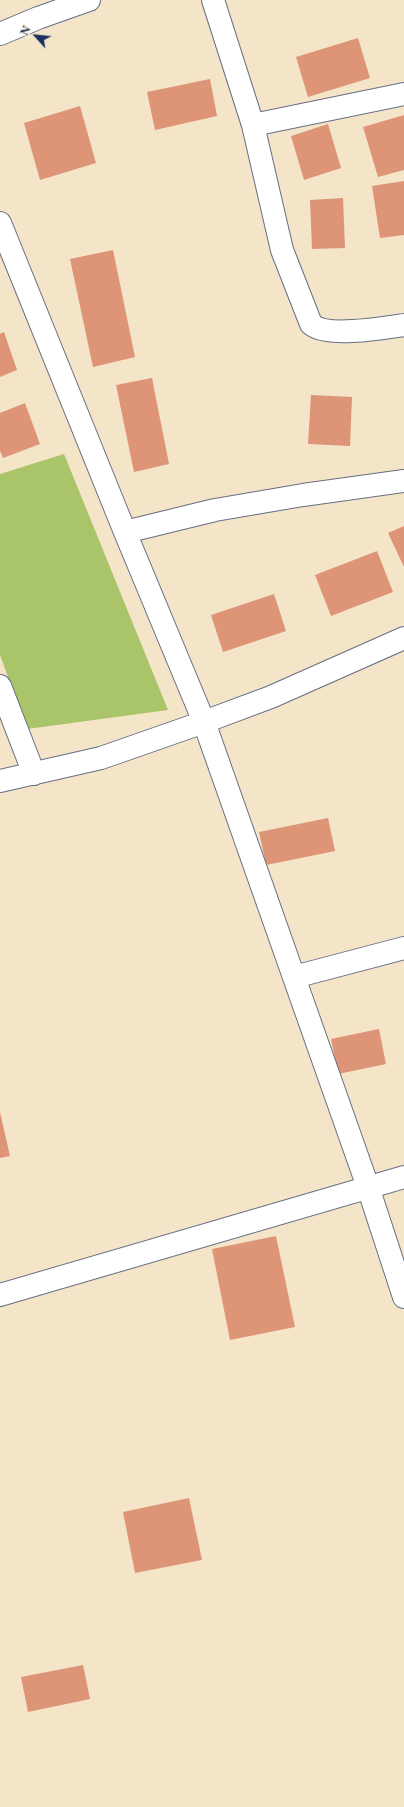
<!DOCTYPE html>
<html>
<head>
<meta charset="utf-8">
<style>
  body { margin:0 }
  #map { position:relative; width:404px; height:1807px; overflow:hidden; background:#f4e4c8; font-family:"EB Garamond",serif }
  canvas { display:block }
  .north { position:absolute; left:16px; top:16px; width:40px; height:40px; -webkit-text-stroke:3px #fcf5e5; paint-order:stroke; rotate:297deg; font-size:11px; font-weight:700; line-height:16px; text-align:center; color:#1b2f5e }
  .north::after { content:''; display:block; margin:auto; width:14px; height:18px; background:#1b2f5e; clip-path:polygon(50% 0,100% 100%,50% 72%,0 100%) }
</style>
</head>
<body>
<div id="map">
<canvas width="404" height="1807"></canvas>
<div class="north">N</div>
</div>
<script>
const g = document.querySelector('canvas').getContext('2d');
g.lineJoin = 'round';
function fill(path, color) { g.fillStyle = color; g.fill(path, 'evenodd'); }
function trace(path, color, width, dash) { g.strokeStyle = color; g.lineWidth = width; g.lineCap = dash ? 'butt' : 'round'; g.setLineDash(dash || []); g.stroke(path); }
const green = new Path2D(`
  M 64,454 L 168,710 L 27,729 L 0,655 L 0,474 Z`);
const building = new Path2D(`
  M 358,38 L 370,78 L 308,97 L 296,57 Z
  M 210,79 L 217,116 L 155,130 L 147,92 Z
  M 80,106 L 96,163 L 40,180 L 24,123 Z
  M 404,115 L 404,170 L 378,177 L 363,127 Z
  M 328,124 L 341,168 L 304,180 L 291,136 Z
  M 404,181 L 404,235 L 380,238 L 372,186 Z
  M 343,198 L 345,248 L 312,249 L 310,200 Z
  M 113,250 L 135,357 L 93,367 L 70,259 Z
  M 4,332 L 17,370 L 0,377 L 0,334 Z
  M 152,378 L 169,464 L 134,472 L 116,385 Z
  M 311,395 L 352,397 L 350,446 L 308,444 Z
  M 25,403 L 40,444 L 3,458 L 0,451 L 0,413 Z
  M 404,526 L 404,567 L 388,533 Z
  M 377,551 L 393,592 L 331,616 L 315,575 Z
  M 274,594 L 286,631 L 223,652 L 211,615 Z
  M 328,818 L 335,851 L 266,865 L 259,832 Z
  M 379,1029 L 386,1064 L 338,1074 L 331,1039 Z
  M 0,1112 L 10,1156 L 0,1158 Z
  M 276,1236 L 295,1327 L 230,1340 L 212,1249 Z
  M 189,1498 L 202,1560 L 135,1573 L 123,1512 Z
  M 83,1665 L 90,1699 L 28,1712 L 21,1677 Z`);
const minor = new Path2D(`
  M 213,0 L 253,125 L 282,250 L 311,324 C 326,338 384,328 404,325
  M 0,34 L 38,18 L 89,0
  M 253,125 L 404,94
  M 0,223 L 125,532 L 204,722 L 368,1187 L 404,1297
  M 125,532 L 215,510 L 303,495 L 404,481
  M 0,686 L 34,774
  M 0,781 L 101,758 L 204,722 L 271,697 L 404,638
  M 294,977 L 404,948
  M 0,1295 L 404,1177`);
fill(green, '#aac46a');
fill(building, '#de9577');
trace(minor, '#676e83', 24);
trace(minor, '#fff', 22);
</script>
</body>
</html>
